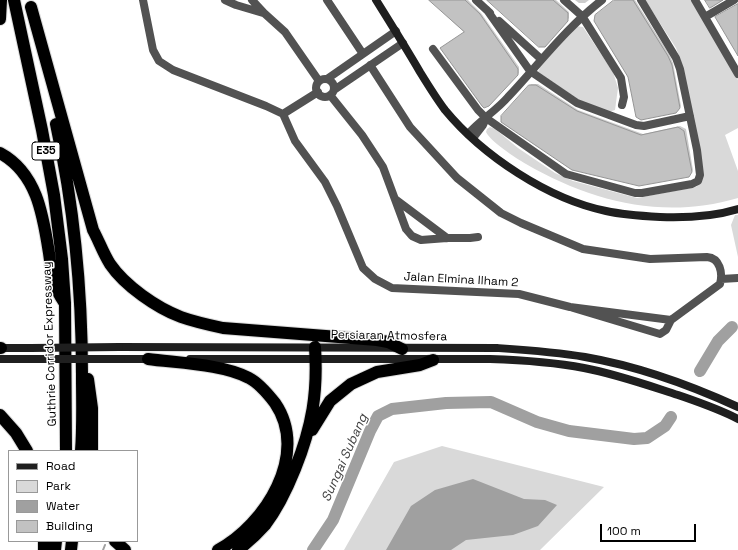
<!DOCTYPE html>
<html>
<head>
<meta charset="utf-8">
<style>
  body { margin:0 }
  #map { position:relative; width:738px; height:550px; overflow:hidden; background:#fff; font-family:"Space Grotesk",sans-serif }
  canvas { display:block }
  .legend { position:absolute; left:8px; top:450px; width:130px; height:92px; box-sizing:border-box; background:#fff; border:1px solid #999; margin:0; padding:5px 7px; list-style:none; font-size:12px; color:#000 }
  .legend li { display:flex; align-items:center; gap:8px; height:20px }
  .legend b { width:20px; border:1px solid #999 }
  .scale { position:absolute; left:600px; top:524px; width:96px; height:18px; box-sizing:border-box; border:2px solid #000; border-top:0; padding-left:5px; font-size:12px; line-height:14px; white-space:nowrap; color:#000; -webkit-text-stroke:3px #fff; paint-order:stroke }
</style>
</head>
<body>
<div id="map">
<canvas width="738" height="550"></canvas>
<ul class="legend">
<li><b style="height:5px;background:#1f1f1f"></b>Road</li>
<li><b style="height:11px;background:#d9d9d9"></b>Park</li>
<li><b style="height:11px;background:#a0a0a0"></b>Water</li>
<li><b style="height:11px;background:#c2c2c2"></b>Building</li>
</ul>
<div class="scale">100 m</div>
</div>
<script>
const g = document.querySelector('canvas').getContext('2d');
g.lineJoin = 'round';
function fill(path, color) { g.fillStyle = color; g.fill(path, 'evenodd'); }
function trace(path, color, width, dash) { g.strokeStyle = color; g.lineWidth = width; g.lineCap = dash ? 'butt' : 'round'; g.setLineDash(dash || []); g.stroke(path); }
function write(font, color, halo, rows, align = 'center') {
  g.font = font + ' "Space Grotesk",sans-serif'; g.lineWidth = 3; g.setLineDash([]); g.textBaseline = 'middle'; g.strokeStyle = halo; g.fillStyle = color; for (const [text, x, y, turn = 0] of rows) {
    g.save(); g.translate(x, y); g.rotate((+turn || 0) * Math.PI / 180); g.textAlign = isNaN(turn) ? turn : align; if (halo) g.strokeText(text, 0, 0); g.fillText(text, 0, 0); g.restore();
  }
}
const green = new Path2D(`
  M 645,0 L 692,0 L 738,80 L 738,128 L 725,135 L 738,171 L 738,198 C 663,220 592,202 526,164 C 516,158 491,142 486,132 L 487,129 L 490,127 L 495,129 L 518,148 L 555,173 L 573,181 L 637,198 L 696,187 L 700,184 L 681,61 L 676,48 Z
  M 575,26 L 583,27 L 613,72 L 618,88 L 615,110 L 609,112 L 582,102 L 538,72 L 541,65 Z
  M 735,215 L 738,215 L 738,257 L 731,225 Z
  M 442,446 L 604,487 L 540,550 L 344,550 L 394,462 Z`);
const water = new Path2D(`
  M 473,479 L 524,499 L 545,500 L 557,505 L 538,526 L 513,535 L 466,540 L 451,550 L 386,550 L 411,506 L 435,490 Z`);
const shadow = new Path2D(`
  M 431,0 L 468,0 L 481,13 L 519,67 L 519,73 L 489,105 L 465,32 Z
  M 488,0 L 556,0 L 569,12 L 569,18 L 544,46 Z
  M 575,0 L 589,0 L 585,3 L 579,3 Z
  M 615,0 L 635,0 L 669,54 L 673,63 L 681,106 L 678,111 Z
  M 531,84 L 538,84 L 578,110 L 643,134 L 680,126 L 686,129 L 693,170 L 690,175 L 502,117 Z`);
const stream = new Path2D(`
  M 103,550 L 105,545`);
const river = new Path2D(`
  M 700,371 L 718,341 L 732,327
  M 313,550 L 333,520 L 370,431 L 378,416 L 392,409 L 446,403 L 491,402 L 537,422 L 569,431 L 634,439 L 647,438 L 665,426 L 671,417`);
const building = new Path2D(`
  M 429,0 L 465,0 L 480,14 L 518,69 L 518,75 L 489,106 L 484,108 L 482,106 L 440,48 L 464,32 Z
  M 487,0 L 553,0 L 568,13 L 568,21 L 545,47 L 539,47 Z
  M 614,0 L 633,0 L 668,56 L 672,65 L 680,108 L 676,113 L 641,120 L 636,117 L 628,77 L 594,21 L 595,15 Z
  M 705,0 L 723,0 L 710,8 Z
  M 738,4 L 738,56 L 715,17 Z
  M 529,85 L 536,85 L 577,111 L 641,135 L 678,127 L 684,131 L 692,172 L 689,177 L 639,186 L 572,170 L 501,122 L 501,116 Z`);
const street = new Path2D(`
  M 143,0 L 153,50 L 159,61 L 173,70 L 266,106 L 283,114
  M 225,0 L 236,5 L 263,13
  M 252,0 L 264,13 L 285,32 L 319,81
  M 327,0 L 363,54
  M 476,0 L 490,13
  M 564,0 L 582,16 L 621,78 L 624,97 L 622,105
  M 695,0 L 738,74
  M 487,10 L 530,71 L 577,103 L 636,125 L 644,126 L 690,116
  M 705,17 L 734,0
  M 499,21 L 541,59
  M 433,49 L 478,110 L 486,118 L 566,174 L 635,193 L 642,193 L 692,184 L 698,181 L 700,175 L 697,150 L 680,69 L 676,58 L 641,0
  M 370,65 L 410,127 L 457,178 L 501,213 L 521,223 L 583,249 L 650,259 L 707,257 C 720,258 723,273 720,284 L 671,320
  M 327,79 L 396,31
  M316 88a9 9 0 1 1 18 0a9 9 0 1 1-18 0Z
  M 334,90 L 403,43
  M 330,95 L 362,135 L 383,167 L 406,229 L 412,236 L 421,240 L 447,238 L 470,238 L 478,237
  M 283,114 L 295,141 L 325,182 L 337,206 L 363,268 L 375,279 L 392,288 L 519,294 L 570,307 L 660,334 L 666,330 L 671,320 L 570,307
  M 283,114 L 318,92
  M 468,134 C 480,120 496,111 508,97 C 539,64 566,28 602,0
  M 473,138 L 483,125 L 486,118
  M 395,199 L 447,238
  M 721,279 L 738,278`);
const secondary = new Path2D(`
  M 376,0 C 391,24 406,48 420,72 C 428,85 436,98 445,110 C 483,156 548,199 606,211 C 624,215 642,216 660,217 C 687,218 712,217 738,209
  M 119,347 L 497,348 C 526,350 556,352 585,357 C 637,366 690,385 738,407
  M 0,348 L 31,348
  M 0,359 L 32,359
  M 121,359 L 152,359
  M 190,359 L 490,359 C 521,360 553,362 584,368 C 616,374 647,385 678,395 C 698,402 719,409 738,419`);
const highway = new Path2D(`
  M 14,0 L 42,130 L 54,195 L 62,259 L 65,303 L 66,451
  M 31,7 L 93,230 C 99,241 103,253 110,264 C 125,286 157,308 181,317 C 195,322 209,325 223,328 L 377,340 L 388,342 L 402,349
  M 0,19 L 1,0
  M 56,124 C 74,206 82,291 82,375 C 82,400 83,426 81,451
  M 0,153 C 37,173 43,215 49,253 C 52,274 52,285 64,302
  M 0,348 L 1,348
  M 148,359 C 177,363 224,364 249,378 C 259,383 268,394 275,403 C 310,454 265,525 218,550
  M 88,379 L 92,408 L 92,451
  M 0,415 L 16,433 L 27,451
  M 312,430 L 330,401 L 351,384 L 377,372 L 420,365 L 433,360
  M 115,541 L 125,550
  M 44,550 L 44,541
  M 55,550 L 56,541
  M 71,550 L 72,541
  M 238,550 C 247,543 257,534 265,525 C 278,508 287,489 295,469 C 312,427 318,393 315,347`);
const secondaryBridge = new Path2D(`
  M 31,348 L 119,347
  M 32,359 L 121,359`);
const shields = [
  [46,151,28]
];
const shieldNames = [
  ["E35",46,151]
];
const streetNames = [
  ["Jalan Elmina Ilham 2",461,280,3],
  ["Persiaran Atmosfera",389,336,1],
  ["Guthrie Corridor Expressway",50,344,-92]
];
const waterNames = [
  ["Sungai Subang",345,458,-66]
];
fill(green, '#d9d9d9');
fill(water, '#a0a0a0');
fill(shadow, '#0003');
trace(stream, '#a0a0a0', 2);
trace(river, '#a0a0a0', 12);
fill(building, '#c2c2c2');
trace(building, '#969696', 1);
trace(highway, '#dbdbdb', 14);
trace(street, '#525252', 8);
trace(secondary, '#1f1f1f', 8);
trace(highway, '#000', 12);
trace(secondaryBridge, '#1f1f1f', 8);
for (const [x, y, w] of shields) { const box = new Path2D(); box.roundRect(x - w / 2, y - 9, w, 18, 3); g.fillStyle = '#fff'; g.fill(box); trace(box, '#000', 1); }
write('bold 11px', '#000', null, shieldNames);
write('12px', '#000', '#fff', streetNames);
write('italic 13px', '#414141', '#fff', waterNames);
</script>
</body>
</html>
